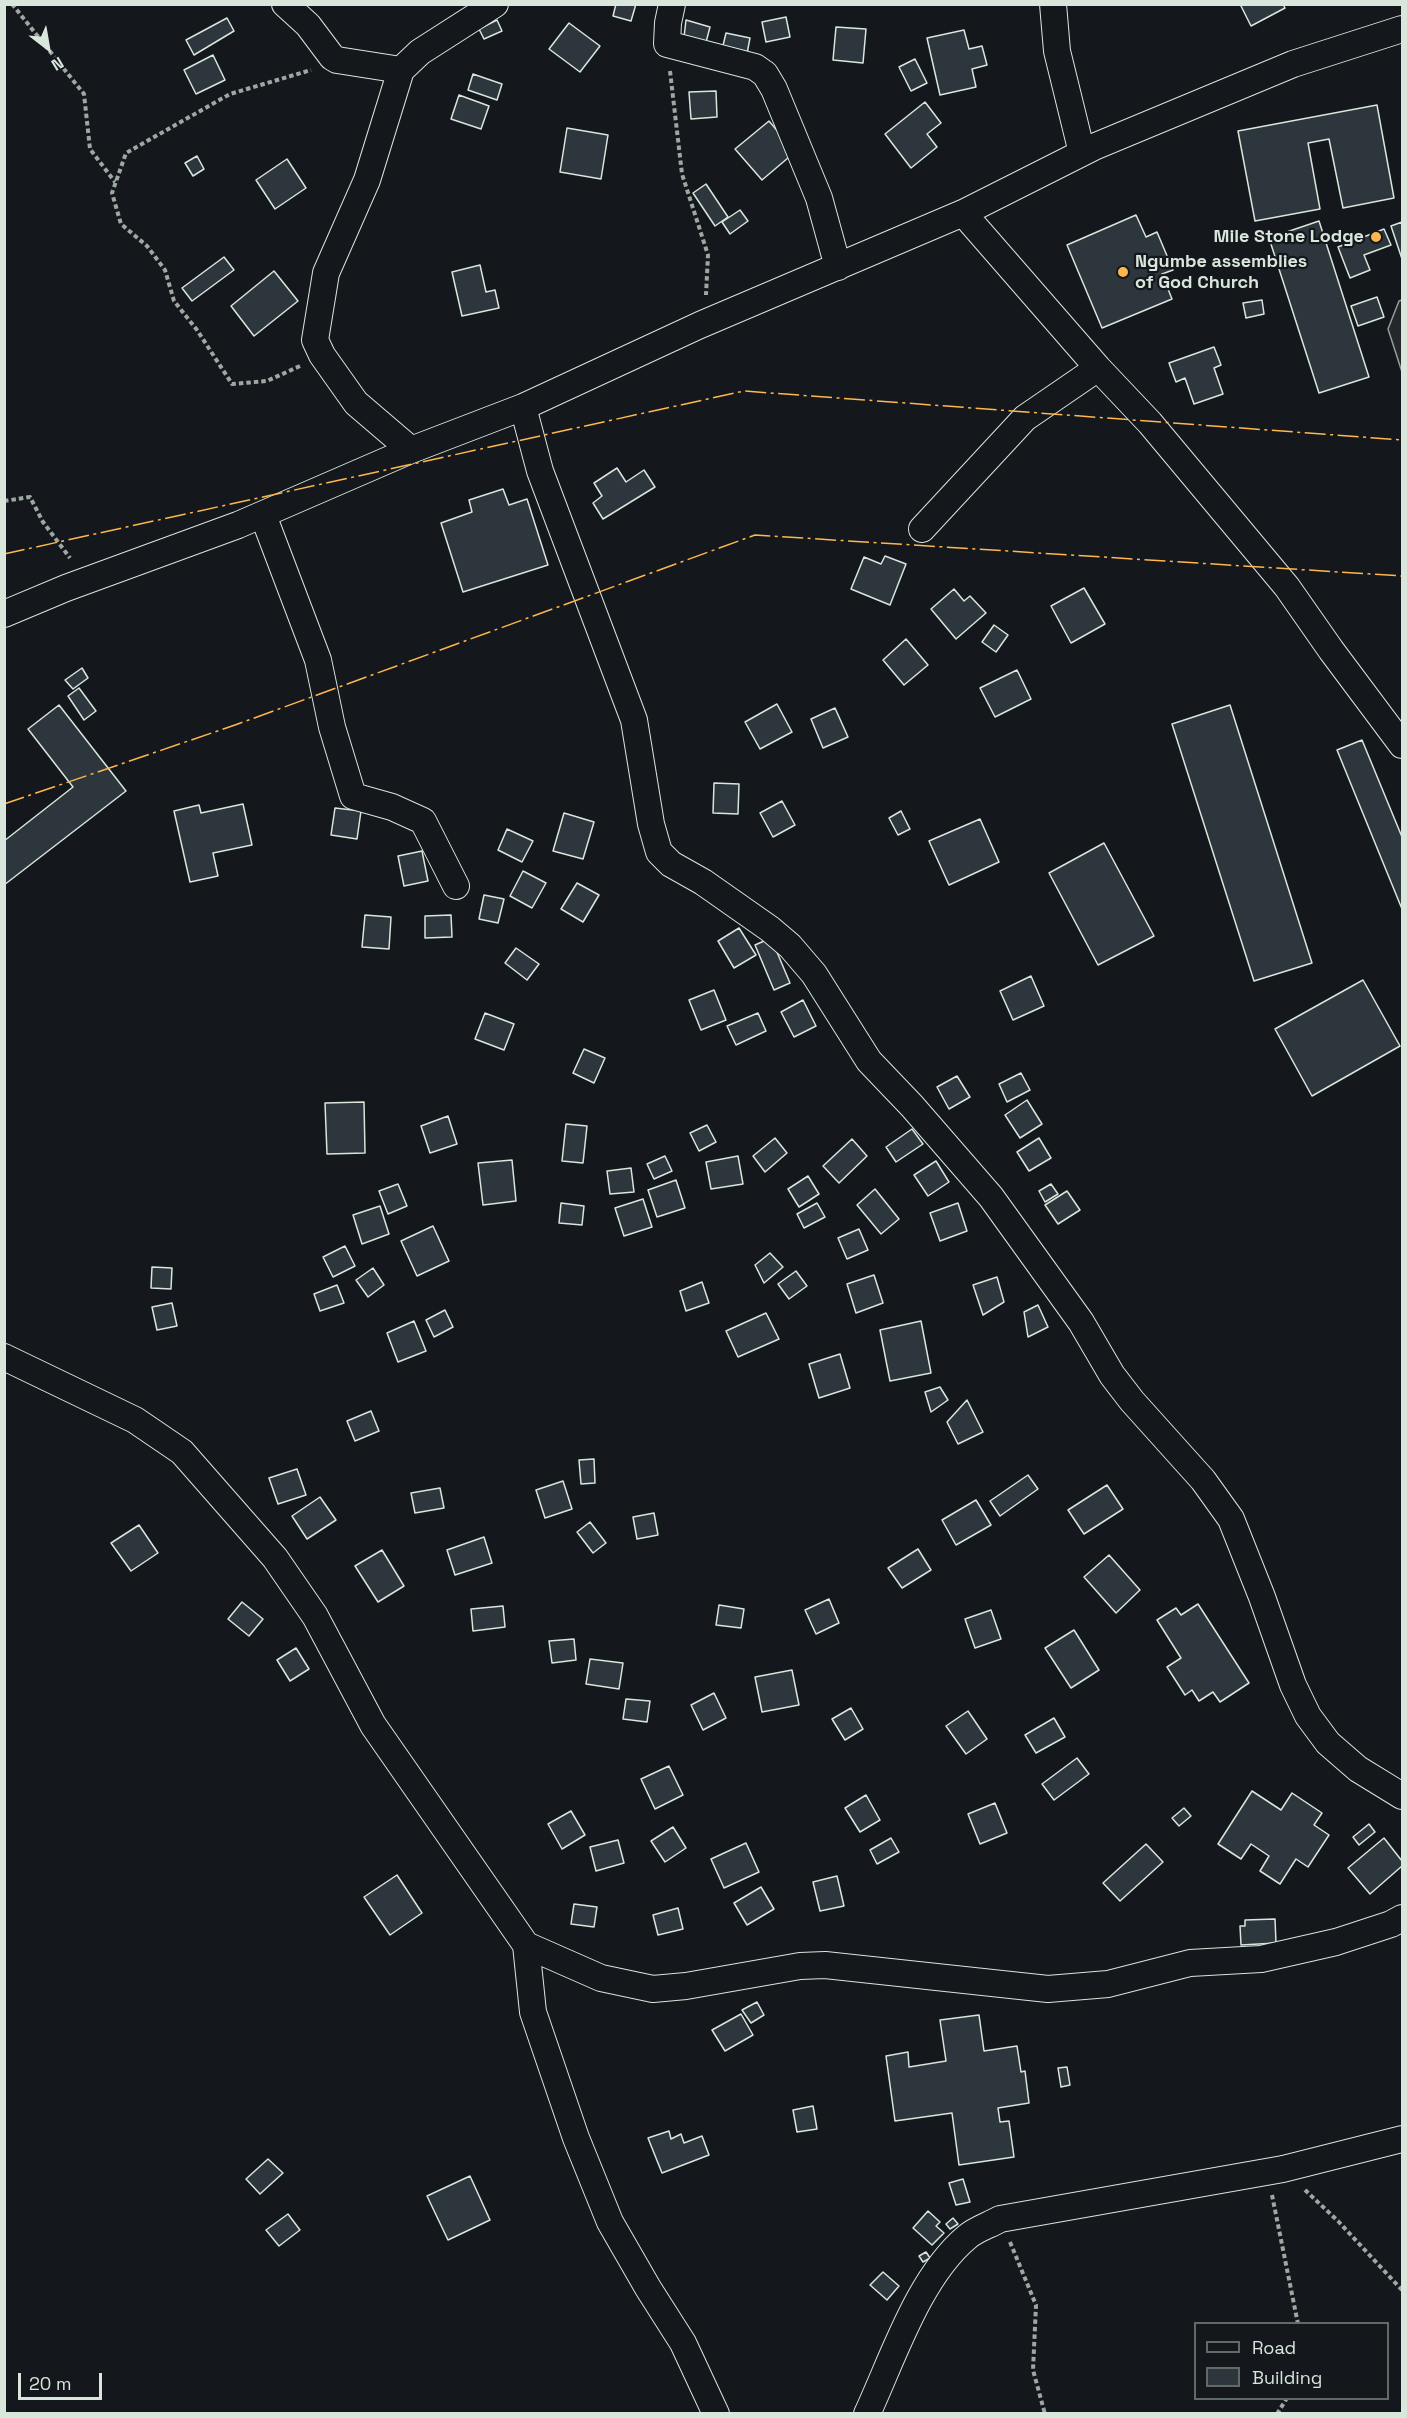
<!DOCTYPE html>
<html>
<head>
<meta charset="utf-8">
<style>
  body { margin:0 }
  #map { position:relative; width:1407px; height:2418px; overflow:hidden; background:#14181c; font-family:"Space Grotesk",sans-serif }
  canvas { display:block }
  .frame { position:absolute; inset:0; border:6px solid #d8e6dc; pointer-events:none }
  .legend { position:absolute; left:1194px; top:2322px; width:195px; height:78px; box-sizing:border-box; background:#14181c; border:2px solid #626a69; margin:0; padding:8px 10px; list-style:none; font-size:18px; color:#d8e6dc }
  .legend li { display:flex; align-items:center; gap:12px; height:30px }
  .legend b { width:30px; border:2px solid #626a69 }
  .north { position:absolute; left:18px; top:18px; width:60px; height:60px; -webkit-text-stroke:4px #14181c; paint-order:stroke; rotate:149deg; font-size:16px; font-weight:700; line-height:24px; text-align:center; color:#d8e6dc }
  .north::after { content:''; display:block; margin:auto; width:21px; height:27px; background:#d8e6dc; clip-path:polygon(50% 0,100% 100%,50% 72%,0 100%) }
  .scale { position:absolute; left:18px; top:2373px; width:84px; height:27px; box-sizing:border-box; border:3px solid #d8e6dc; border-top:0; padding-left:8px; font-size:18px; line-height:21px; white-space:nowrap; color:#d8e6dc; -webkit-text-stroke:4px #14181c; paint-order:stroke }
</style>
</head>
<body>
<div id="map">
<canvas width="1407" height="2418"></canvas>
<div class="frame"></div>
<ul class="legend">
<li><b style="height:8px;background:#14181c"></b>Road</li>
<li><b style="height:16px;background:#2c363c"></b>Building</li>
</ul>
<div class="north">N</div>
<div class="scale">20 m</div>
</div>
<script>
const g = document.querySelector('canvas').getContext('2d');
g.lineJoin = 'round';
function fill(path, color) { g.fillStyle = color; g.fill(path, 'evenodd'); }
function trace(path, color, width, dash) { g.strokeStyle = color; g.lineWidth = width; g.lineCap = dash ? 'butt' : 'round'; g.setLineDash(dash || []); g.stroke(path); }
function write(font, color, halo, rows, align = 'center') {
  g.font = font + ' "Space Grotesk",sans-serif'; g.lineWidth = 4.5; g.setLineDash([]); g.textBaseline = 'middle'; g.strokeStyle = halo; g.fillStyle = color; for (const [text, x, y, turn = 0] of rows) {
    g.save(); g.translate(x, y); g.rotate((+turn || 0) * Math.PI / 180); g.textAlign = isNaN(turn) ? turn : align; if (halo) g.strokeText(text, 0, 0); g.fillText(text, 0, 0); g.restore();
  }
}
const parking = new Path2D(`
  M 1402,300 L 1402,372 L 1388,329 L 1399,301 Z`);
const building = new Path2D(`
  M 616,4 L 636,4 L 631,21 L 613,16 Z
  M 1240,4 L 1283,4 L 1285,8 L 1251,26 Z
  M 786,17 L 790,37 L 766,42 L 762,22 Z
  M 227,18 L 234,31 L 194,55 L 186,40 Z
  M 497,20 L 502,31 L 484,39 L 479,29 Z
  M 686,20 L 710,27 L 704,50 L 683,46 Z
  M 569,23 L 600,46 L 580,72 L 549,49 Z
  M 836,27 L 866,29 L 863,63 L 833,60 Z
  M 964,30 L 969,49 L 982,46 L 987,65 L 972,69 L 976,87 L 940,95 L 927,38 Z
  M 726,33 L 750,38 L 746,59 L 721,54 Z
  M 213,55 L 225,80 L 196,94 L 184,70 Z
  M 915,59 L 927,83 L 911,91 L 899,67 Z
  M 473,74 L 502,84 L 497,100 L 468,90 Z
  M 716,91 L 717,117 L 691,119 L 689,92 Z
  M 459,95 L 489,106 L 481,129 L 451,119 Z
  M 925,102 L 941,123 L 927,134 L 937,147 L 911,168 L 885,134 Z
  M 1377,105 L 1394,198 L 1343,208 L 1329,139 L 1308,143 L 1320,209 L 1255,221 L 1238,131 Z
  M 769,121 L 795,152 L 762,180 L 735,149 Z
  M 567,128 L 608,135 L 601,179 L 560,172 Z
  M 197,156 L 204,169 L 193,176 L 185,163 Z
  M 287,159 L 306,188 L 275,209 L 256,180 Z
  M 706,184 L 728,217 L 715,226 L 693,193 Z
  M 740,210 L 748,221 L 730,234 L 722,222 Z
  M 1136,215 L 1146,237 L 1157,232 L 1173,270 L 1162,274 L 1172,299 L 1102,328 L 1067,245 Z
  M 1319,221 L 1369,377 L 1319,393 L 1269,238 Z
  M 1402,222 L 1402,259 L 1391,226 Z
  M 1384,229 L 1391,245 L 1364,255 L 1370,270 L 1350,278 L 1338,247 Z
  M 224,257 L 234,270 L 192,301 L 182,288 Z
  M 480,265 L 486,292 L 495,290 L 499,308 L 462,316 L 452,272 Z
  M 274,271 L 298,301 L 254,336 L 231,306 Z
  M 1377,297 L 1384,317 L 1358,326 L 1351,306 Z
  M 1262,300 L 1264,314 L 1246,318 L 1243,303 Z
  M 1214,347 L 1221,365 L 1214,368 L 1223,394 L 1194,404 L 1185,378 L 1176,382 L 1169,363 Z
  M 617,468 L 626,482 L 644,470 L 655,487 L 603,519 L 593,503 L 602,496 L 594,483 Z
  M 503,489 L 509,505 L 527,499 L 548,565 L 463,592 L 441,523 L 472,512 L 469,500 Z
  M 885,556 L 906,564 L 890,605 L 851,589 L 864,557 L 881,564 Z
  M 1084,588 L 1105,624 L 1071,643 L 1051,606 Z
  M 954,589 L 964,601 L 970,596 L 986,613 L 956,639 L 931,609 Z
  M 994,625 L 1008,635 L 996,652 L 982,642 Z
  M 906,639 L 928,665 L 904,685 L 883,660 Z
  M 82,668 L 88,678 L 73,689 L 65,680 Z
  M 1017,670 L 1031,699 L 995,717 L 980,688 Z
  M 79,688 L 96,711 L 84,720 L 68,696 Z
  M 777,704 L 792,732 L 760,749 L 745,722 Z
  M 59,705 L 126,791 L 4,885 L 4,841 L 73,787 L 28,729 Z
  M 1230,705 L 1312,963 L 1254,981 L 1172,724 Z
  M 835,708 L 848,737 L 823,748 L 811,719 Z
  M 1362,740 L 1402,837 L 1402,909 L 1337,750 Z
  M 714,783 L 739,784 L 738,814 L 713,813 Z
  M 782,801 L 795,825 L 773,837 L 760,813 Z
  M 243,804 L 252,845 L 213,853 L 218,876 L 190,882 L 174,811 L 199,805 L 201,813 Z
  M 335,808 L 361,811 L 357,839 L 331,835 Z
  M 901,811 L 910,829 L 898,835 L 889,818 Z
  M 564,813 L 594,822 L 583,859 L 553,851 Z
  M 980,819 L 999,862 L 949,885 L 929,841 Z
  M 507,829 L 533,841 L 522,862 L 498,850 Z
  M 1104,843 L 1154,936 L 1098,965 L 1049,873 Z
  M 422,851 L 428,881 L 404,886 L 398,856 Z
  M 523,871 L 546,883 L 532,908 L 510,896 Z
  M 577,883 L 599,895 L 583,922 L 561,909 Z
  M 484,895 L 504,899 L 498,923 L 479,919 Z
  M 365,915 L 391,917 L 389,949 L 362,947 Z
  M 451,915 L 452,937 L 425,938 L 425,916 Z
  M 739,928 L 756,955 L 734,968 L 718,941 Z
  M 771,938 L 790,983 L 774,990 L 755,945 Z
  M 516,948 L 539,964 L 527,980 L 505,963 Z
  M 1031,976 L 1044,1006 L 1013,1020 L 1000,991 Z
  M 1363,980 L 1400,1046 L 1312,1096 L 1275,1029 Z
  M 714,990 L 726,1020 L 701,1030 L 689,1000 Z
  M 803,1000 L 816,1026 L 794,1037 L 781,1012 Z
  M 485,1013 L 514,1024 L 504,1050 L 475,1039 Z
  M 758,1013 L 766,1031 L 736,1045 L 727,1026 Z
  M 584,1049 L 605,1058 L 594,1083 L 573,1073 Z
  M 1021,1073 L 1030,1090 L 1007,1102 L 999,1084 Z
  M 957,1076 L 970,1097 L 949,1109 L 937,1087 Z
  M 1027,1100 L 1042,1124 L 1020,1138 L 1005,1115 Z
  M 364,1102 L 365,1153 L 327,1154 L 325,1103 Z
  M 448,1116 L 457,1144 L 430,1153 L 421,1126 Z
  M 566,1124 L 587,1126 L 583,1163 L 562,1161 Z
  M 707,1125 L 716,1142 L 699,1151 L 690,1133 Z
  M 912,1129 L 923,1144 L 896,1162 L 886,1147 Z
  M 775,1138 L 787,1153 L 765,1172 L 753,1156 Z
  M 1039,1138 L 1051,1158 L 1029,1171 L 1017,1152 Z
  M 852,1139 L 867,1156 L 839,1183 L 823,1166 Z
  M 665,1156 L 672,1171 L 654,1179 L 647,1164 Z
  M 738,1156 L 743,1184 L 711,1189 L 706,1162 Z
  M 512,1160 L 516,1201 L 483,1205 L 478,1163 Z
  M 936,1161 L 949,1182 L 928,1196 L 914,1175 Z
  M 631,1168 L 634,1192 L 610,1194 L 607,1171 Z
  M 808,1176 L 819,1194 L 799,1207 L 788,1189 Z
  M 676,1180 L 685,1208 L 657,1217 L 648,1190 Z
  M 398,1184 L 407,1206 L 388,1214 L 379,1191 Z
  M 1051,1184 L 1058,1194 L 1045,1202 L 1039,1191 Z
  M 875,1189 L 899,1219 L 881,1234 L 857,1205 Z
  M 1067,1191 L 1080,1210 L 1058,1224 L 1045,1205 Z
  M 643,1199 L 652,1227 L 624,1236 L 615,1208 Z
  M 561,1203 L 584,1206 L 582,1225 L 559,1223 Z
  M 817,1203 L 825,1217 L 804,1228 L 797,1214 Z
  M 958,1203 L 967,1231 L 940,1241 L 930,1213 Z
  M 380,1206 L 389,1234 L 362,1244 L 353,1215 Z
  M 433,1226 L 449,1261 L 417,1276 L 401,1241 Z
  M 859,1229 L 868,1250 L 847,1259 L 838,1238 Z
  M 345,1246 L 355,1266 L 333,1277 L 323,1257 Z
  M 770,1253 L 783,1267 L 764,1283 L 755,1265 Z
  M 152,1267 L 172,1268 L 171,1289 L 151,1288 Z
  M 373,1268 L 384,1285 L 368,1297 L 356,1280 Z
  M 796,1271 L 807,1286 L 789,1299 L 778,1284 Z
  M 874,1275 L 883,1303 L 856,1313 L 847,1284 Z
  M 997,1277 L 1004,1302 L 983,1315 L 973,1285 Z
  M 702,1282 L 709,1303 L 686,1311 L 680,1291 Z
  M 337,1285 L 344,1303 L 320,1311 L 314,1294 Z
  M 172,1303 L 177,1326 L 157,1330 L 152,1307 Z
  M 1038,1305 L 1048,1327 L 1028,1337 L 1024,1312 Z
  M 445,1310 L 453,1327 L 434,1337 L 426,1320 Z
  M 766,1313 L 779,1339 L 738,1357 L 726,1331 Z
  M 414,1321 L 426,1351 L 398,1362 L 387,1333 Z
  M 921,1321 L 931,1373 L 890,1381 L 880,1330 Z
  M 840,1354 L 850,1388 L 819,1398 L 809,1364 Z
  M 940,1387 L 948,1400 L 931,1412 L 925,1392 Z
  M 967,1400 L 983,1432 L 958,1444 L 947,1422 Z
  M 371,1411 L 379,1431 L 355,1441 L 347,1421 Z
  M 594,1459 L 595,1483 L 581,1484 L 579,1460 Z
  M 297,1469 L 306,1495 L 278,1504 L 269,1478 Z
  M 1028,1475 L 1038,1489 L 1000,1516 L 990,1501 Z
  M 563,1481 L 572,1509 L 545,1518 L 536,1490 Z
  M 1107,1485 L 1123,1509 L 1084,1534 L 1068,1510 Z
  M 440,1488 L 444,1508 L 415,1513 L 411,1493 Z
  M 320,1497 L 336,1520 L 307,1539 L 292,1516 Z
  M 976,1500 L 991,1525 L 956,1545 L 942,1520 Z
  M 654,1513 L 658,1535 L 637,1539 L 633,1517 Z
  M 590,1522 L 606,1543 L 593,1553 L 577,1532 Z
  M 139,1525 L 158,1553 L 131,1571 L 111,1543 Z
  M 484,1537 L 492,1563 L 455,1575 L 447,1550 Z
  M 918,1549 L 931,1570 L 902,1588 L 888,1568 Z
  M 382,1550 L 404,1586 L 378,1602 L 355,1566 Z
  M 1109,1555 L 1140,1590 L 1116,1613 L 1084,1577 Z
  M 829,1599 L 839,1623 L 816,1634 L 805,1610 Z
  M 242,1602 L 263,1619 L 249,1636 L 228,1619 Z
  M 1198,1604 L 1249,1683 L 1220,1702 L 1213,1692 L 1199,1701 L 1192,1690 L 1185,1695 L 1167,1667 L 1181,1658 L 1157,1620 L 1176,1608 L 1181,1615 Z
  M 719,1605 L 744,1609 L 741,1628 L 716,1625 Z
  M 503,1606 L 505,1627 L 473,1631 L 471,1609 Z
  M 991,1610 L 1001,1639 L 975,1648 L 965,1619 Z
  M 1074,1630 L 1099,1670 L 1071,1688 L 1045,1648 Z
  M 574,1639 L 576,1660 L 552,1663 L 549,1641 Z
  M 296,1648 L 309,1669 L 290,1681 L 277,1660 Z
  M 590,1659 L 623,1663 L 619,1689 L 586,1684 Z
  M 792,1670 L 799,1705 L 762,1712 L 755,1677 Z
  M 714,1693 L 726,1718 L 703,1730 L 691,1705 Z
  M 626,1699 L 650,1701 L 647,1722 L 623,1719 Z
  M 851,1708 L 863,1729 L 845,1740 L 832,1719 Z
  M 968,1711 L 987,1739 L 966,1754 L 946,1726 Z
  M 1054,1718 L 1065,1737 L 1036,1753 L 1025,1735 Z
  M 1077,1758 L 1089,1774 L 1054,1800 L 1042,1784 Z
  M 669,1766 L 683,1795 L 655,1809 L 641,1779 Z
  M 1252,1791 L 1281,1810 L 1292,1793 L 1322,1813 L 1314,1825 L 1329,1835 L 1308,1867 L 1296,1859 L 1280,1884 L 1260,1871 L 1269,1856 L 1251,1844 L 1241,1859 L 1218,1844 Z
  M 866,1795 L 880,1820 L 860,1832 L 845,1808 Z
  M 995,1803 L 1007,1833 L 980,1844 L 968,1814 Z
  M 1184,1808 L 1191,1816 L 1179,1826 L 1172,1818 Z
  M 571,1811 L 585,1835 L 562,1849 L 548,1824 Z
  M 1369,1824 L 1375,1832 L 1359,1845 L 1353,1837 Z
  M 673,1827 L 686,1848 L 665,1862 L 651,1841 Z
  M 891,1838 L 899,1852 L 877,1864 L 870,1850 Z
  M 1384,1838 L 1402,1861 L 1402,1866 L 1370,1894 L 1348,1868 Z
  M 618,1840 L 624,1863 L 596,1871 L 590,1847 Z
  M 746,1843 L 759,1872 L 724,1888 L 711,1859 Z
  M 1146,1844 L 1163,1862 L 1120,1901 L 1103,1883 Z
  M 397,1875 L 422,1913 L 390,1935 L 364,1897 Z
  M 837,1876 L 844,1906 L 820,1911 L 813,1882 Z
  M 761,1887 L 774,1909 L 747,1925 L 734,1903 Z
  M 574,1904 L 597,1907 L 594,1927 L 571,1924 Z
  M 678,1908 L 683,1929 L 658,1935 L 653,1915 Z
  M 1275,1919 L 1276,1943 L 1241,1945 L 1240,1926 L 1245,1926 L 1245,1920 Z
  M 757,2002 L 764,2015 L 751,2023 L 742,2010 Z
  M 741,2014 L 753,2035 L 725,2051 L 712,2030 Z
  M 979,2015 L 984,2051 L 1017,2046 L 1021,2072 L 1025,2071 L 1029,2103 L 998,2108 L 1000,2122 L 1009,2121 L 1014,2157 L 959,2165 L 952,2113 L 895,2121 L 886,2056 L 908,2052 L 909,2067 L 946,2061 L 940,2020 Z
  M 1067,2067 L 1070,2085 L 1061,2087 L 1058,2068 Z
  M 813,2106 L 817,2129 L 797,2132 L 793,2110 Z
  M 669,2131 L 671,2139 L 681,2134 L 684,2143 L 702,2136 L 709,2155 L 662,2173 L 648,2138 Z
  M 268,2159 L 283,2173 L 260,2194 L 246,2179 Z
  M 470,2176 L 490,2220 L 448,2240 L 427,2196 Z
  M 963,2179 L 970,2202 L 956,2205 L 949,2183 Z
  M 928,2211 L 940,2222 L 936,2226 L 944,2233 L 932,2245 L 913,2228 Z
  M 288,2214 L 300,2230 L 279,2246 L 266,2230 Z
  M 953,2218 L 958,2224 L 950,2229 L 946,2224 Z
  M 926,2252 L 930,2258 L 923,2262 L 919,2256 Z
  M 883,2272 L 899,2286 L 887,2300 L 870,2285 Z`);
const path = new Path2D(`
  M 12,4 L 84,94 L 90,149 L 115,182
  M 670,71 L 682,174 L 708,255 L 706,295
  M 300,366 L 267,381 L 232,384 L 197,330 L 174,301 L 165,270 L 147,246 L 121,224 L 112,193 L 126,153 L 230,94 L 311,70
  M 4,501 L 30,497 L 43,522 L 70,558
  M 1305,2190 L 1338,2221 L 1402,2290
  M 1272,2195 L 1298,2324
  M 1010,2242 L 1036,2305 L 1033,2370 L 1045,2414
  M 1277,2414 L 1287,2398`);
const minor = new Path2D(`
  M 285,4 L 308,25 L 332,57 L 337,60 L 401,70
  M 672,4 L 668,23 L 667,44 L 755,67 L 765,74 L 774,89 L 819,198 L 838,267
  M 1053,4 L 1057,51 L 1082,153
  M 963,213 L 1098,368 L 1150,423 L 1287,587 L 1331,650 L 1402,745
  M 523,407 L 540,471 L 634,720 L 651,824 L 659,852 L 671,864 L 703,882 L 770,929 L 790,946 L 814,974 L 869,1061 L 912,1106 L 991,1197 L 1081,1322 L 1112,1375 L 1132,1401 L 1203,1480 L 1231,1519 L 1262,1597 L 1293,1685 L 1308,1716 L 1328,1743 L 1358,1769 L 1402,1796
  M 411,450 L 356,403 L 322,355 L 315,340 L 326,273 L 367,180 L 401,70 L 420,52 L 495,4
  M 263,515 L 318,660 L 332,727 L 353,796 L 392,807 L 423,821 L 456,886
  M 922,529 L 1025,418 L 1098,368
  M 4,614 L 66,588 L 238,525 L 411,450 L 523,407 L 700,325 L 963,213 L 1096,146 L 1293,64 L 1402,29
  M 4,1357 L 135,1420 L 182,1452 L 275,1558 L 315,1616 L 373,1725 L 526,1945 L 533,2012 L 576,2138 L 610,2222 L 648,2288 L 683,2343 L 716,2414
  M 526,1945 L 601,1978 L 653,1989 L 686,1986 L 800,1966 L 825,1965 L 1048,1989 L 1108,1984 L 1190,1963 L 1261,1959 L 1336,1942 L 1391,1924 L 1402,1918
  M 867,2414 C 893,2358 919,2277 967,2237 C 976,2229 990,2225 1000,2219 L 1283,2169 L 1402,2139`);
const power = new Path2D(`
  M 4,554 L 744,391 L 1402,440
  M 4,804 L 235,725 L 755,535 L 1402,576`);
const markers = [
  [1376,237,6,"#ffb74d"],
  [1123,272,6,"#ffb74d"]
];
const poiNames = [
  ["Mile Stone Lodge",1364,237],
  ["Ngumbe assemblies",1135,262,"left"],
  ["of God Church",1135,283,"left"]
];
fill(parking, '#24282b');
trace(parking, '#939e99', 1.5);
fill(building, '#2c363c');
trace(building, '#d8e6dc', 1.5);
trace(minor, '#d8e6dc', 28);
trace(path, '#9da8a2', 4, [4.5, 3]);
trace(minor, '#14181c', 26);
trace(power, '#ffb74d', 1.5, [21, 4.5, 3, 4.5]);
for (const [x, y, r, color] of markers) { const dot = new Path2D(); dot.arc(x, y, r, 0, 2 * Math.PI); g.fillStyle = color; g.fill(dot); trace(dot, '#14181c', 2); }
write('bold 18px', '#d8e6dc', '#14181c', poiNames, 'right');
</script>
</body>
</html>
